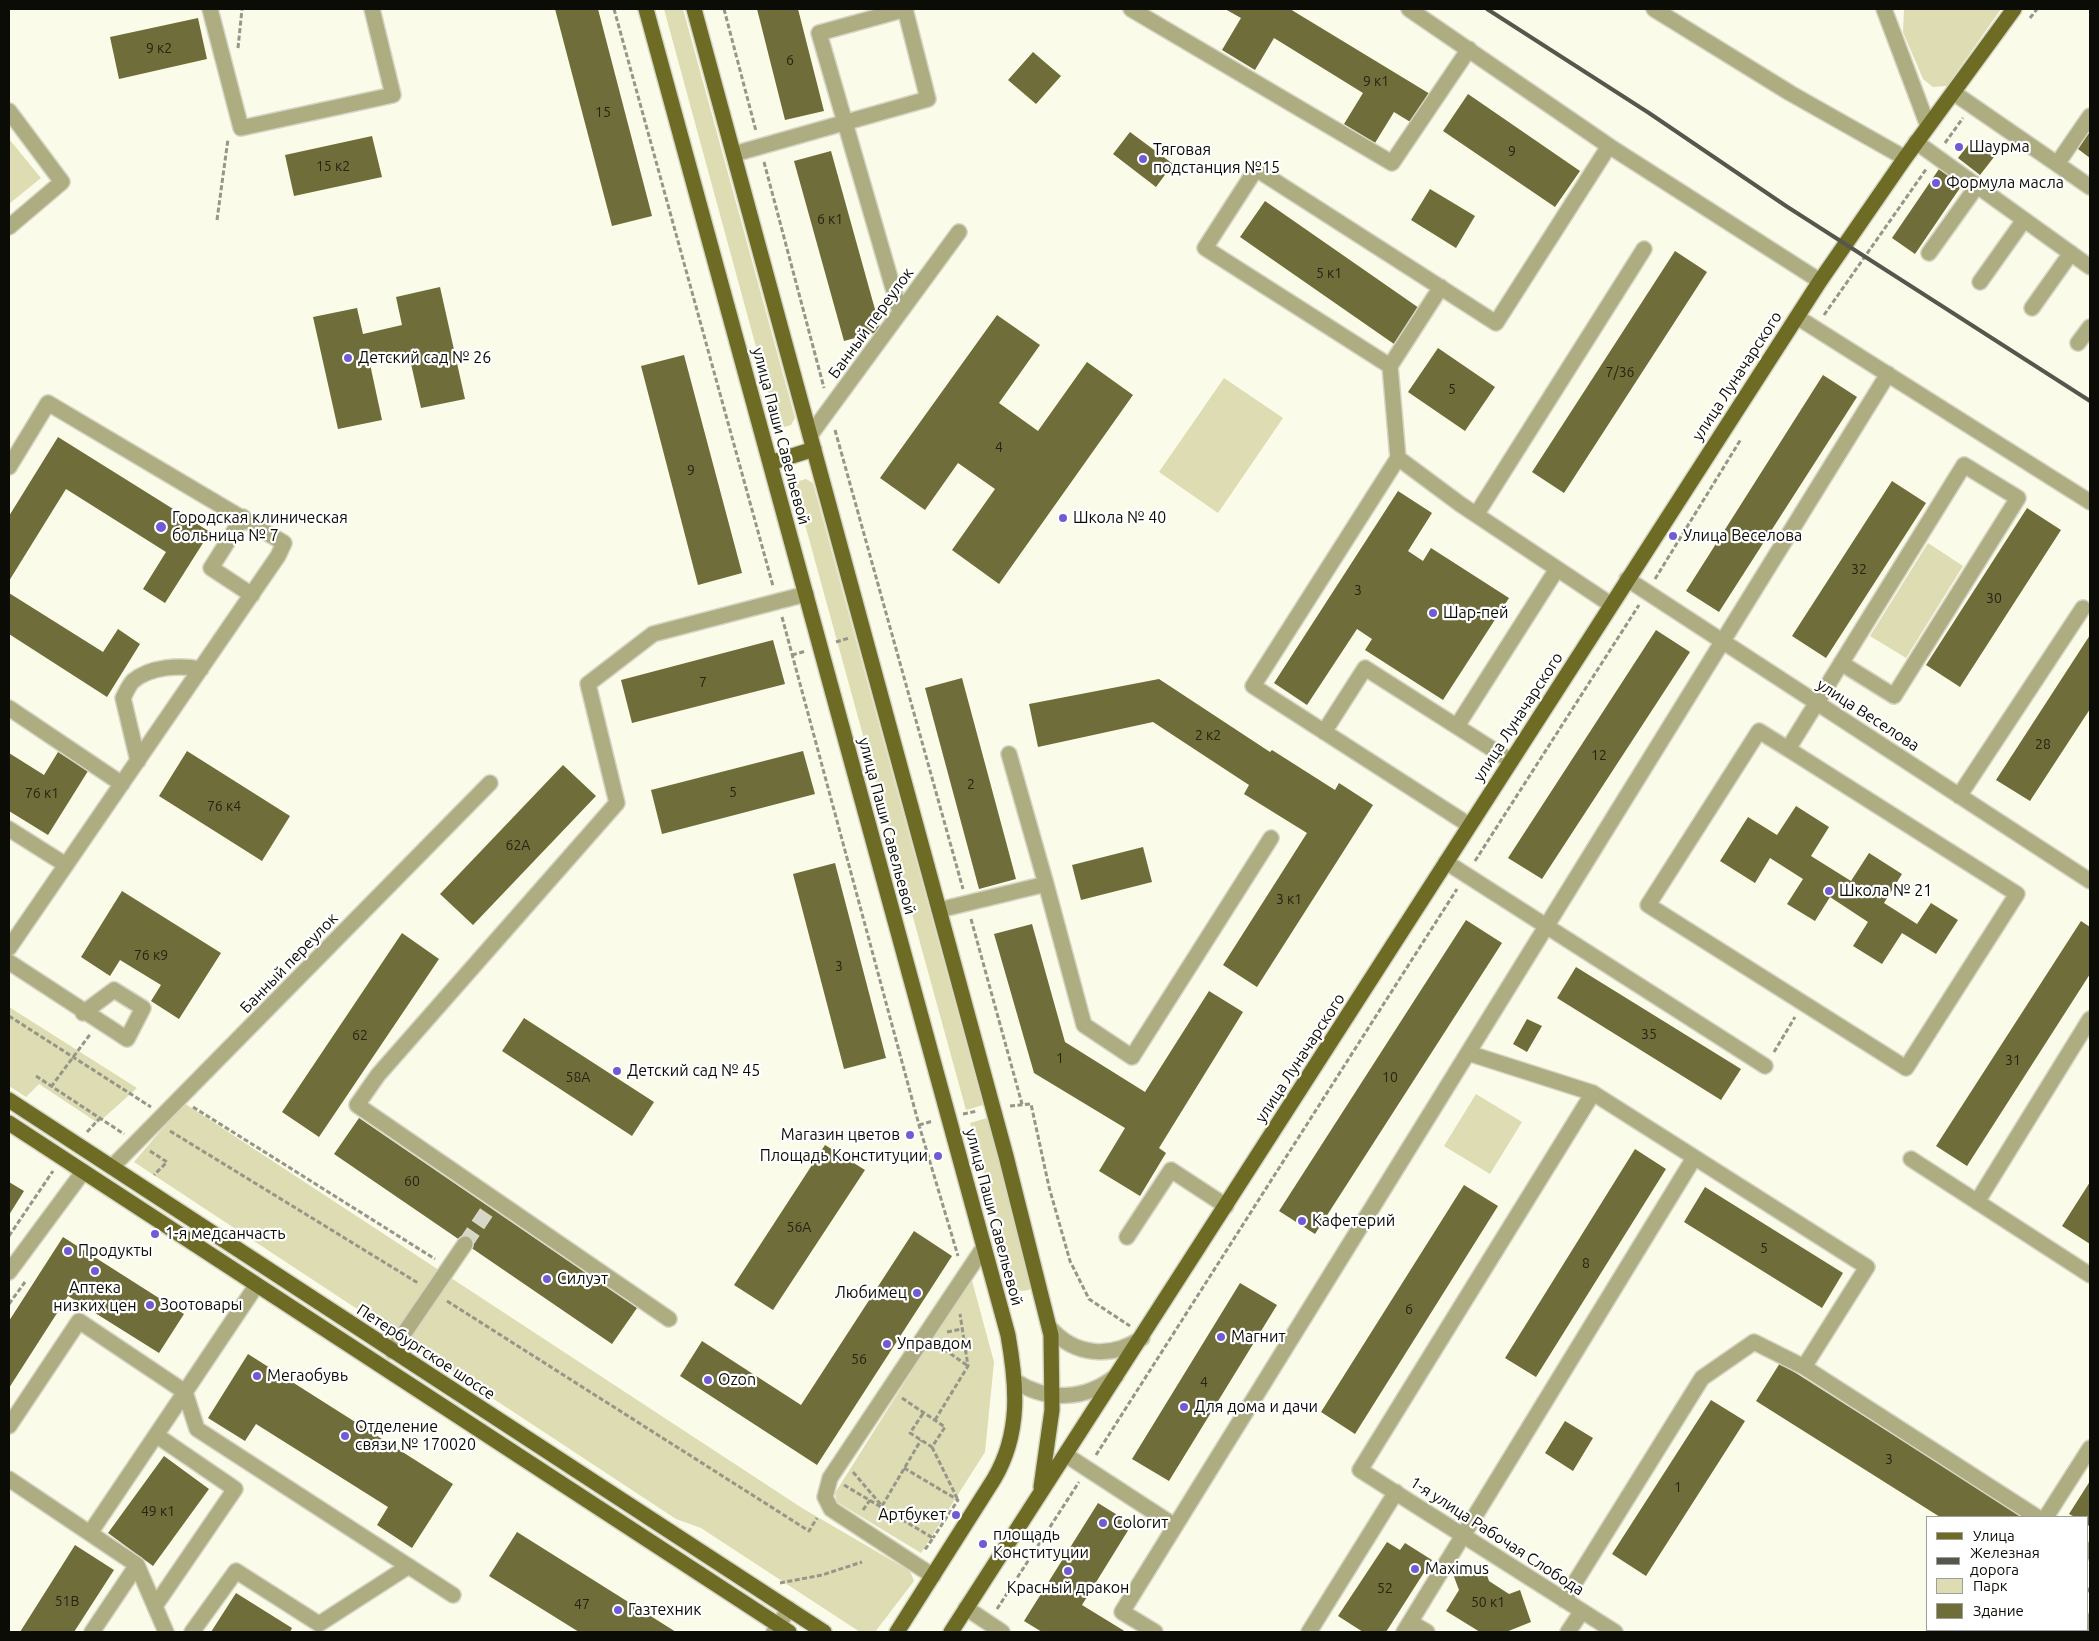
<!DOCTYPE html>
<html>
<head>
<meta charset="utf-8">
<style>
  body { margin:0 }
  #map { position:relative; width:2099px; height:1641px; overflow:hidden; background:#fbfbe9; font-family:Ubuntu,sans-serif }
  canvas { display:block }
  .frame { position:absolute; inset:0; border:10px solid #0c0c06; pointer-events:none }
  .legend { position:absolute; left:1926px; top:1516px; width:162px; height:115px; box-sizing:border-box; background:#fff; border:1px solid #9e9e9b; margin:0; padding:6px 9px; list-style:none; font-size:15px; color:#0c0c06 }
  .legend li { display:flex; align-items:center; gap:10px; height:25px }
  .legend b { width:25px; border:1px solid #9e9e9b }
</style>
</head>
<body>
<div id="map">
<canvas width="2099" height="1641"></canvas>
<div class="frame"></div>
<ul class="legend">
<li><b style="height:6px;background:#6e6b25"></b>Улица</li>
<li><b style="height:6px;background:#56564d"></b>Железная дорога</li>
<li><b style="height:14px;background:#dddcb3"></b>Парк</li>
<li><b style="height:14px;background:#6f6d39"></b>Здание</li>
</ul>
</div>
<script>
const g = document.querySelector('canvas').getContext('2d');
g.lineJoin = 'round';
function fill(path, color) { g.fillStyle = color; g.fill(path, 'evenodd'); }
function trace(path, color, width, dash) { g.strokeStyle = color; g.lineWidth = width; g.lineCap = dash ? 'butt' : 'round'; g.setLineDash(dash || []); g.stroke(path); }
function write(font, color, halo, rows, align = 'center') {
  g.font = font + ' Ubuntu,sans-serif'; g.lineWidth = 4.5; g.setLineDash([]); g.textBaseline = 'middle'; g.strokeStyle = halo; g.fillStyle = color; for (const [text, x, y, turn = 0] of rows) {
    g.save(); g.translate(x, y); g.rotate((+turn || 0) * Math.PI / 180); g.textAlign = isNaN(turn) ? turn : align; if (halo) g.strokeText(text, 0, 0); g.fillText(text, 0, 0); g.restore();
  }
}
const green = new Path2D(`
  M 664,9 L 683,9 L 795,418 L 791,425 L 784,427 L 777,424 Z
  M 1904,9 L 2001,9 L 1947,86 L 1933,87 L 1923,79 L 1903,32 Z
  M 9,139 L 41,178 L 9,204 Z
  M 1224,378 L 1283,418 L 1218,513 L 1159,472 Z
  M 806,479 L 813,483 L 983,1105 L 966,1110 L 795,488 L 799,481 Z
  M 1928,543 L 1963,566 L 1906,658 L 1870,636 Z
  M 9,1007 L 137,1088 L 98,1123 L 39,1084 L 26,1097 L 9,1086 Z
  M 1476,1094 L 1522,1122 L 1490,1174 L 1444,1146 Z
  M 184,1103 L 802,1508 L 910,1571 L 914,1581 L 875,1632 L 860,1632 L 701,1528 L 676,1519 L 134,1162 Z
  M 987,1118 L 1033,1285 L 1029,1290 L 1021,1291 L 1015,1288 L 970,1123 Z
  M 971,1277 L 994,1362 L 985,1452 L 921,1553 L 837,1502 L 835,1493 Z`);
const building = new Path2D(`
  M 555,9 L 598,9 L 652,216 L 612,226 Z
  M 757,9 L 798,9 L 824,111 L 785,120 Z
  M 1225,9 L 1290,9 L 1430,94 L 1412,123 L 1394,112 L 1375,143 L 1344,124 L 1363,93 L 1274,38 L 1255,70 L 1222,50 L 1241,18 Z
  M 198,18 L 207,59 L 119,79 L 110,37 Z
  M 1033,52 L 1061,76 L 1036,104 L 1008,80 Z
  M 1468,94 L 1580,171 L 1555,207 L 1443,131 Z
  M 2090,131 L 2090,158 L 2078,149 Z
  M 1130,132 L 1173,164 L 1156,187 L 1113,154 Z
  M 372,136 L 382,177 L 294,196 L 285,155 Z
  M 1972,140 L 1994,157 L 1980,175 L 1958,158 Z
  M 831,151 L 881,331 L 844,341 L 794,161 Z
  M 1939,169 L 1962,185 L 1915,254 L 1892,238 Z
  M 1430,189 L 1475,216 L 1456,248 L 1411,220 Z
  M 1265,201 L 1419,308 L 1394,344 L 1240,237 Z
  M 1675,251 L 1707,272 L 1564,493 L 1532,472 Z
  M 440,287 L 465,399 L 421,408 L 409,355 L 370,364 L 382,420 L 338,429 L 313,317 L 357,308 L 363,334 L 402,325 L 396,297 Z
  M 997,315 L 1040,345 L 999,403 L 1038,431 L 1087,362 L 1133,395 L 999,584 L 952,550 L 995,489 L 958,463 L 925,510 L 880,478 Z
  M 1438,348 L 1495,387 L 1465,431 L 1408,392 Z
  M 684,355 L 742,573 L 698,585 L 641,366 Z
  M 1823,375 L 1857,397 L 1719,612 L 1686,591 Z
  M 58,437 L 210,532 L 165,603 L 143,589 L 166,552 L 66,489 L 9,581 L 9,516 Z
  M 1892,481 L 1926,503 L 1826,658 L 1792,636 Z
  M 1398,491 L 1432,513 L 1408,551 L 1423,561 L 1431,548 L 1509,598 L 1443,700 L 1365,650 L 1372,639 L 1357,629 L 1307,705 L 1274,683 Z
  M 2027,508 L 2061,530 L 1960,687 L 1926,665 Z
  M 9,593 L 103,652 L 118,629 L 140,644 L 107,697 L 9,634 Z
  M 1656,630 L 1690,652 L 1542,879 L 1508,858 Z
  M 2090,635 L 2090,709 L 2030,801 L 1996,780 Z
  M 773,640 L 785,684 L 632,723 L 621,680 Z
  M 962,678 L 1016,879 L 979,889 L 925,688 Z
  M 1159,679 L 1270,752 L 1272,750 L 1335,790 L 1339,783 L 1373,805 L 1257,987 L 1223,965 L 1307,833 L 1244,794 L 1249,785 L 1153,722 L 1038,747 L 1029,704 Z
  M 187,751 L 290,816 L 262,861 L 159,796 Z
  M 803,751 L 815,794 L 662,834 L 651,790 Z
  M 58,752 L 88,771 L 48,835 L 9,811 L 9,753 L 44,775 Z
  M 563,765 L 596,796 L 473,925 L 440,894 Z
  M 1796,806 L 1829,827 L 1811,856 L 1851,881 L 1869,853 L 1902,874 L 1884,903 L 1917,924 L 1931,903 L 1958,920 L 1936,954 L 1902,933 L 1882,964 L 1853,946 L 1868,922 L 1830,897 L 1815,921 L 1787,904 L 1803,879 L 1770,858 L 1755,883 L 1720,861 L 1748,817 L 1777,835 Z
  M 1143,847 L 1152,882 L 1081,900 L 1072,865 Z
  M 835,863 L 886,1058 L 844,1069 L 793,874 Z
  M 122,891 L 221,953 L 179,1019 L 151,1001 L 161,985 L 120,960 L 110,976 L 81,957 Z
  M 1466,920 L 1502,943 L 1315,1234 L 1279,1211 Z
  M 2081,921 L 2090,927 L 2090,974 L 1967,1166 L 1936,1146 Z
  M 1032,924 L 1065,1042 L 1145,1092 L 1209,991 L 1243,1012 L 1159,1148 L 1166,1153 L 1140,1196 L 1099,1171 L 1125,1128 L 1034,1073 L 994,934 Z
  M 402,933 L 439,959 L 319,1137 L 282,1112 Z
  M 1576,967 L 1741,1069 L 1721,1100 L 1557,998 Z
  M 524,1018 L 654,1102 L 632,1136 L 502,1051 Z
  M 1527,1019 L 1542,1026 L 1527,1052 L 1513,1044 Z
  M 359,1118 L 637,1308 L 612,1344 L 334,1154 Z
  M 825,1145 L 865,1170 L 773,1310 L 734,1285 Z
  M 1635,1149 L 1666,1169 L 1536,1377 L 1505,1358 Z
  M 9,1182 L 24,1191 L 9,1215 Z
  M 2090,1182 L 2090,1244 L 2062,1226 Z
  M 1464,1185 L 1498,1206 L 1355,1434 L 1321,1412 Z
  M 1705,1187 L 1843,1273 L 1822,1308 L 1684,1222 Z
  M 914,1231 L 952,1256 L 817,1465 L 680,1376 L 702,1341 L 801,1405 Z
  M 63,1237 L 184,1314 L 159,1353 L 68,1296 L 9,1388 L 9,1321 Z
  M 1240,1283 L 1277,1305 L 1169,1481 L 1132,1459 Z
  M 248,1354 L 453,1484 L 412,1548 L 377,1525 L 388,1507 L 256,1424 L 245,1441 L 208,1418 Z
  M 1780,1363 L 2023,1517 L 1940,1517 L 1756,1401 Z
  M 1711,1400 L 1745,1421 L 1646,1576 L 1612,1554 Z
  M 1565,1421 L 1593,1438 L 1573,1471 L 1545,1453 Z
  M 164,1456 L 209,1489 L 153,1566 L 108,1533 Z
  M 2090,1481 L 2090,1527 L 2088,1525 L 2088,1517 L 2075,1517 L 2069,1514 Z
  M 1098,1503 L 1132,1524 L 1082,1605 L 1126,1632 L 1042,1632 L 1024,1621 Z
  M 517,1532 L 676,1632 L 579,1632 L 489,1576 Z
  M 1387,1542 L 1400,1550 L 1405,1543 L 1432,1560 L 1386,1632 L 1363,1632 L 1338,1616 Z
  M 75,1545 L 114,1570 L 74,1632 L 20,1632 Z
  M 1483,1564 L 1489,1581 L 1509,1594 L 1520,1590 L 1531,1622 L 1506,1632 L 1480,1632 L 1446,1611 L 1459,1590 L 1453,1574 Z
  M 236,1593 L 292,1628 L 290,1632 L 211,1632 Z`);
const minorTunnel = new Path2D(`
  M 465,1244 L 490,1207`);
const path = new Path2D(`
  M 614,9 L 773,586
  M 724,9 L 756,131
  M 2030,18 L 2037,9
  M 238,48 L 242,9
  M 1945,143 L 1963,118
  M 764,162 L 824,388
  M 217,220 L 228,139
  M 1824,315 L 1927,168
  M 835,430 L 963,889
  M 1655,579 L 1741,439
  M 782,617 L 919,1125 L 958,1256
  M 836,642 L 849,638
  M 792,655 L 806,651
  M 1475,861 L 1639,605
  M 971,919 L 1022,1104
  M 9,1016 L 151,1107
  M 1774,1052 L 1795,1017
  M 36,1076 L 124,1134
  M 51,1087 L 91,1033
  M 1010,1106 L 1031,1104 L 1049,1187 L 1070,1261 L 1089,1299 L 1130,1326
  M 193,1107 L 435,1259
  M 963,1114 L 977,1111
  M 919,1125 L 933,1121
  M 170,1131 L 418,1283
  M 87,1132 L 100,1118
  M 150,1151 L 167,1162 L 154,1175
  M 9,1236 L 53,1171
  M 447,1301 L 809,1531 L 817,1518
  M 9,1304 L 25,1282
  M 947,1332 L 962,1329
  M 938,1345 L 968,1366
  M 902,1398 L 945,1427 L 932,1447 L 910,1433 L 924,1412
  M 935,1420 L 968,1366 L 960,1314
  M 932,1447 L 958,1500
  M 1096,1455 L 1457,889
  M 904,1468 L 958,1500 L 933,1538
  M 853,1472 L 882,1506 L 921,1440
  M 844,1485 L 933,1538 L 924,1551
  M 863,1510 L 870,1500
  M 780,1583 L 822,1575 L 862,1562
  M 2088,1592 L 2090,1588
  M 997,1609 L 1079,1482
  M 2062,1632 L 2064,1630`);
const minor = new Path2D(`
  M 210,9 L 241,128 L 393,95 L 372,9
  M 1131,9 L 1392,163 L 1469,49
  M 1409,9 L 1609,146
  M 1654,9 L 1790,93 L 1905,158
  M 1884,9 L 1928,126
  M 1954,93 L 2057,164 L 2090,116
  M 9,111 L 62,182 L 9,227
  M 1916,142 L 2090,267
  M 734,154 L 928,99 L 905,9
  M 2057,164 L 2090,187
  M 1929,253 L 1977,186
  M 1980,282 L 2024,220
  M 1441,287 L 1390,366 L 1398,458 L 1460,504 L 1610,604
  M 2032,308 L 2071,253
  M 900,312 L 819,33 L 906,9
  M 1797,317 L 2090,502
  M 2078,343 L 2090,327
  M 1390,366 L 1205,248 L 1256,169 L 1496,323 L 1609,146 L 1820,281
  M 811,434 L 959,232
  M 1398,458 L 1253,686 L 1469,825
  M 9,467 L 48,403 L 284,543 L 278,556 L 9,948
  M 1476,515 L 1644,249
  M 243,517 L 211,568 L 252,595
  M 1627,579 L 2090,881
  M 9,708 L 122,784
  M 1457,726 L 1557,569
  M 1324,732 L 1365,668 L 1511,761
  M 1788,749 L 2017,894 L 1906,1068 L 1648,905 L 1759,731 L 1788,749 L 1964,465 L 2018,498 L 1894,696 L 1841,663
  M 138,761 L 123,698 C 126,692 129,685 133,681 C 151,666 180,665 201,669
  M 1959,796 L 2083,608
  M 9,829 L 66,865
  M 1446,862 L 1765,1066
  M 1046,884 L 1084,1025 L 1132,1057 L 1271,838
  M 939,910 L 1046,884 L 1009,754
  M 9,962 L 127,1039 L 143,1008 L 114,990 L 83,1013
  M 1468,1053 L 1593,1093
  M 1911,1159 L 2090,1275
  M 112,1167 L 490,783
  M 1977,1202 L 2090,1019
  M 1127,1237 L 1171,1170 L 1226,1206
  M 9,1272 L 83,1172
  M 669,1319 L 357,1105 L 378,1075 L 617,803 L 588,684 L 653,634 L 806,594
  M 1050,1328 C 1075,1356 1111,1359 1142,1338
  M 392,1351 L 465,1244
  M 1015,1381 C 1047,1402 1086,1400 1116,1376
  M 185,1392 L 197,1429 L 453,1595
  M 9,1426 L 79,1321 L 185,1392 L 256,1286
  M 1066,1455 L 1175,1526
  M 9,1479 L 137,1565 L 92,1632
  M 2046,1517 L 2090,1448
  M 90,1533 L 185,1392
  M 2088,1550 L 2090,1552
  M 137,1565 L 166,1632
  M 933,1576 L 831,1509 L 825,1497 L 830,1478 L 984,1247
  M 1564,1600 L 1702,1378 L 1754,1342 L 1804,1367 L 2037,1517
  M 155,1606 L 235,1489 L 156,1435
  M 966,1608 L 1002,1632
  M 1410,1622 L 1427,1632
  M 2088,1625 L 2090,1621
  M 192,1632 L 236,1571 L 319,1624 L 409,1566
  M 774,1632 L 789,1609
  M 1155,1632 L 1122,1612 L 1888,374
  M 1309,1632 L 1396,1492
  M 1404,1632 L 1694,1158
  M 1568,1632 L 1582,1611
  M 1615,1632 L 1360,1470 L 1593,1093 L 1867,1267 L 1804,1367`);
const major = new Path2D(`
  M 646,9 L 1008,1335 C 1017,1386 1021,1433 994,1479 L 897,1632
  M 694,9 L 1006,1156 L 1051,1335 L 1052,1410 L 1041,1487
  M 770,463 L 814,449
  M 9,1100 L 824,1632
  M 9,1123 L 789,1632
  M 951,1632 L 1820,281 L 1905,158 L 2014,9`);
const rail = new Path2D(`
  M 1487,9 L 1649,113 L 1786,206 L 2090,401`);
const markers = [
  [1959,147,5,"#705bd5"],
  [1143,159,5,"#705bd5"],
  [1936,183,5,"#705bd5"],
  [348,358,5,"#705bd5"],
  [1063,518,5,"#705bd5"],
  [161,527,6,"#705bd5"],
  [1673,536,5,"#705bd5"],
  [1433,613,5,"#705bd5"],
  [1829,891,5,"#705bd5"],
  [617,1071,5,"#705bd5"],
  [910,1135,5,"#705bd5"],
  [938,1156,5,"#705bd5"],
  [1302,1221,5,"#705bd5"],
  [155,1234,5,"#705bd5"],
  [68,1251,5,"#705bd5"],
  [95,1271,5,"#705bd5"],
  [547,1279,5,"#705bd5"],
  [917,1293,5,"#705bd5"],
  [150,1305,5,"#705bd5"],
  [1221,1337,5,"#705bd5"],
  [887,1344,5,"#705bd5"],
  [257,1376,5,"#705bd5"],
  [708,1380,5,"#705bd5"],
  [1184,1407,5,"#705bd5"],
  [345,1436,5,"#705bd5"],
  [956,1515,5,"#705bd5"],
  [1103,1523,5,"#705bd5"],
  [983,1544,5,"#705bd5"],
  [1415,1569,5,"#705bd5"],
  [1068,1571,5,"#705bd5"],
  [618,1610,5,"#705bd5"]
];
const numberNames = [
  ["9 к2",159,48],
  ["6",790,60],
  ["9 к1",1376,81],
  ["15",603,112],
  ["9",1512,151],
  ["15 к2",333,166],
  ["6 к1",830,219],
  ["5 к1",1329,273],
  ["7/36",1620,372],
  ["5",1452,389],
  ["4",999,447],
  ["9",691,470],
  ["32",1859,569],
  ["3",1358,590],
  ["30",1994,598],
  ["7",703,682],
  ["2 к2",1208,735],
  ["28",2043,744],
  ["12",1599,755],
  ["2",971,784],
  ["5",733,792],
  ["76 к1",42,793],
  ["76 к4",224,806],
  ["62А",518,845],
  ["3 к1",1289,899],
  ["76 к9",151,955],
  ["3",839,966],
  ["35",1649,1034],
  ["62",360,1035],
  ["1",1060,1058],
  ["31",2013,1060],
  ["58А",578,1077],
  ["10",1390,1077],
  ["60",412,1181],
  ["56А",799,1227],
  ["5",1764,1248],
  ["8",1586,1263],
  ["6",1409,1309],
  ["56",859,1359],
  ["4",1204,1382],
  ["3",1889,1459],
  ["1",1678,1487],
  ["49 к1",158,1511],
  ["52",1385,1588],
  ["51В",67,1601],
  ["50 к1",1488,1602],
  ["47",582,1604]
];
const poiNames = [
  ["Шаурма",1969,147],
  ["Тяговая",1153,150],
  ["подстанция №15",1153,168],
  ["Формула масла",1946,183],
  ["Детский сад № 26",358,358],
  ["Городская клиническая",172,518],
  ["больница № 7",172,536],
  ["Школа № 40",1073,518],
  ["Улица Веселова",1683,536],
  ["Шар-пей",1443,613],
  ["Школа № 21",1839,891],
  ["Детский сад № 45",627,1071],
  ["Магазин цветов",900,1135,"right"],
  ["Площадь Конституции",928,1156,"right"],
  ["Кафетерий",1312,1221],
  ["1-я медсанчасть",165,1234],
  ["Продукты",78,1251],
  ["Силуэт",557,1279],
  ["Аптека",95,1288,"center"],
  ["низких цен",95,1306,"center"],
  ["Любимец",907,1293,"right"],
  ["Зоотовары",160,1305],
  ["Магнит",1231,1337],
  ["Управдом",897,1344],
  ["Мегаобувь",267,1376],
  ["Ozon",718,1380],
  ["Для дома и дачи",1194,1407],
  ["Отделение",355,1427],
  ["связи № 170020",355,1445],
  ["Артбукет",946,1515,"right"],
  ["Colorит",1113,1523],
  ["площадь",993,1535],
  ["Конституции",993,1553],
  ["Maximus",1425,1569],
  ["Красный дракон",1068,1588,"center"],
  ["Газтехник",628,1610]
];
const streetNames = [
  ["Банный переулок",871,323,-54],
  ["улица Луначарского",1737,376,-57],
  ["улица Паши Савельевой",781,436,75],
  ["улица Веселова",1868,715,33],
  ["улица Луначарского",1518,717,-57],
  ["улица Паши Савельевой",887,826,75],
  ["Банный переулок",289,963,-46],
  ["улица Луначарского",1300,1058,-57],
  ["улица Паши Савельевой",994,1217,75],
  ["Петербургское шоссе",426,1352,33],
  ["1-я улица Рабочая Слобода",1497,1536,33]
];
fill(green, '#dddcb3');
fill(building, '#6f6d39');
trace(minorTunnel, '#d7d7c7', 15, [15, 8]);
trace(minor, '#d5d5c5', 18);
trace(major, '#d5d5c5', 18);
trace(path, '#969689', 3, [5, 2.5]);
trace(minor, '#adad81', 15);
trace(major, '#6e6b25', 15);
trace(rail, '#56564d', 4);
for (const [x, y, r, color] of markers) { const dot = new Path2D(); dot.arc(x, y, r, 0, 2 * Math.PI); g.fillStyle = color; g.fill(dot); trace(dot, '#fff', 2); }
write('14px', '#252413', null, numberNames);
write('16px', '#0c0c06', '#fff', poiNames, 'left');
write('16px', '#0c0c06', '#fff', streetNames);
</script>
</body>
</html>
